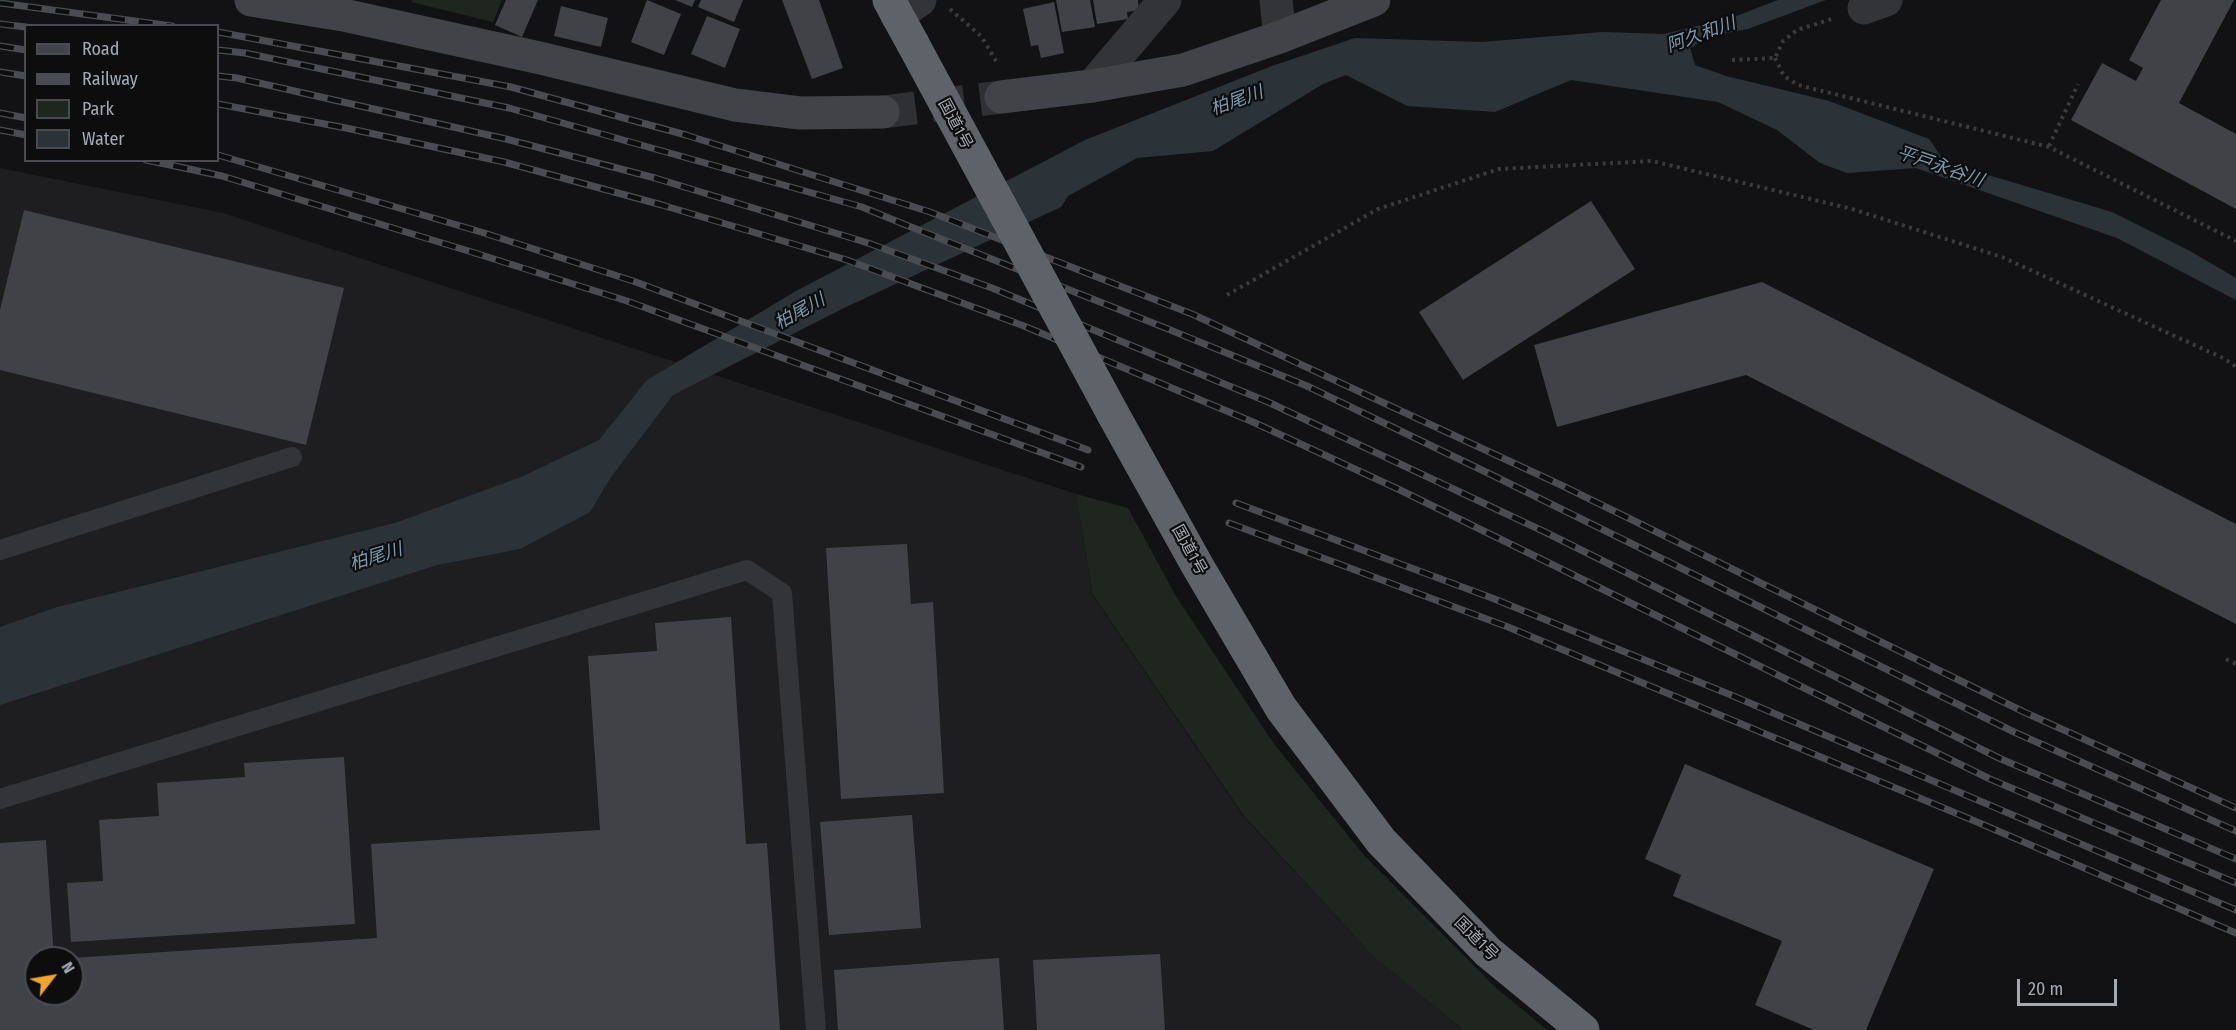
<!DOCTYPE html>
<html>
<head>
<meta charset="utf-8">
<style>
  body { margin:0 }
  #map { position:relative; width:2236px; height:1030px; overflow:hidden; background:#121214; font-family:"Fira Sans Condensed",sans-serif }
  canvas { display:block }
  .legend { position:absolute; left:24px; top:24px; width:195px; height:138px; box-sizing:border-box; background:#0d0d0e; border:2px solid #494b50; margin:0; padding:8px 10px; list-style:none; font-size:18px; color:#a4a9b4 }
  .legend li { display:flex; align-items:center; gap:12px; height:30px }
  .legend b { width:30px; border:2px solid #494b50 }
  .north { position:absolute; left:24px; top:946px; width:60px; height:60px; box-sizing:border-box; background:#0d0d0e; border:2px solid #494b50; border-radius:50%; rotate:59deg; font-size:16px; font-weight:700; line-height:24px; text-align:center; color:#a4a9b4 }
  .north::after { content:''; display:block; margin:auto; width:21px; height:27px; background:#eea42f; clip-path:polygon(50% 0,100% 100%,50% 72%,0 100%) }
  .scale { position:absolute; left:2017px; top:979px; width:100px; height:27px; box-sizing:border-box; border:3px solid #a4a9b4; border-top:0; padding-left:8px; font-size:18px; line-height:21px; white-space:nowrap; color:#a4a9b4; -webkit-text-stroke:4px #0d0d0e; paint-order:stroke }
</style>
</head>
<body>
<div id="map">
<canvas width="2236" height="1030"></canvas>
<ul class="legend">
<li><b style="height:8px;background:#414348"></b>Road</li>
<li><b style="height:8px;background:#4a4c51"></b>Railway</li>
<li><b style="height:16px;background:#1e261f"></b>Park</li>
<li><b style="height:16px;background:#2b3339"></b>Water</li>
</ul>
<div class="north">N</div>
<div class="scale">20 m</div>
</div>
<script>
const g = document.querySelector('canvas').getContext('2d');
g.lineJoin = 'round';
function fill(path, color) { g.fillStyle = color; g.fill(path, 'evenodd'); }
function trace(path, color, width, dash) { g.strokeStyle = color; g.lineWidth = width; g.lineCap = dash ? 'butt' : 'round'; g.setLineDash(dash || []); g.stroke(path); }
function write(font, color, halo, rows, align = 'center') {
  g.font = font + ' "Fira Sans Condensed","Noto Sans JP",sans-serif'; g.lineWidth = 4.5; g.setLineDash([]); g.textBaseline = 'middle'; g.strokeStyle = halo; g.fillStyle = color; for (const [text, x, y, turn = 0] of rows) {
    g.save(); g.translate(x, y); g.rotate((+turn || 0) * Math.PI / 180); g.textAlign = isNaN(turn) ? turn : align; if (halo) g.strokeText(text, 0, 0); g.fillText(text, 0, 0); g.restore();
  }
}
const built = new Path2D(`
  M 0,168 L 223,213 L 1076,494 L 1093,596 L 1243,816 L 1375,958 L 1464,1030 L 0,1030 ZM 36,958 L 72,958 L 72,994 L 36,994 Z`);
const green = new Path2D(`
  M 412,0 L 502,0 L 493,22 L 411,2 Z
  M 1076,494 L 1128,508 L 1177,598 L 1274,744 L 1363,854 L 1494,986 L 1547,1030 L 1464,1030 L 1375,958 L 1244,816 L 1093,595 Z`);
const water = new Path2D(`
  M 1778,0 L 1826,0 L 1748,29 L 1711,36 L 1690,48 L 1695,65 L 1726,76 L 1829,101 L 1929,139 L 1945,162 L 2112,212 L 2190,251 L 2236,278 L 2236,300 L 2117,238 L 1916,168 L 1847,173 L 1820,163 L 1777,130 L 1718,102 L 1571,80 L 1495,112 L 1407,106 L 1346,75 L 1323,84 L 1213,151 L 1137,158 L 1068,196 L 1061,207 L 844,308 L 673,395 L 611,477 L 590,512 L 520,549 L 437,565 L 0,705 L 0,627 L 57,607 L 395,523 L 521,477 L 599,440 L 647,380 L 796,291 L 1085,140 L 1272,66 L 1355,38 L 1482,42 L 1603,32 L 1664,34 L 1734,17 Z`);
const building = new Path2D(`
  M 506,0 L 538,0 L 522,37 L 495,25 Z
  M 647,0 L 681,14 L 664,55 L 631,42 Z
  M 675,0 L 695,0 L 692,7 Z
  M 701,0 L 743,0 L 734,22 L 698,7 Z
  M 782,0 L 819,0 L 843,68 L 812,79 Z
  M 1056,0 L 1090,0 L 1095,27 L 1062,32 Z
  M 1093,0 L 1138,0 L 1139,10 L 1127,12 L 1128,19 L 1097,24 Z
  M 2161,0 L 2234,0 L 2179,103 L 2236,134 L 2236,209 L 2071,120 L 2102,63 L 2136,81 L 2143,68 L 2129,60 Z
  M 1054,2 L 1064,53 L 1041,58 L 1038,45 L 1031,46 L 1023,9 Z
  M 561,6 L 608,18 L 601,47 L 554,36 Z
  M 707,16 L 740,29 L 725,68 L 691,54 Z
  M 1591,201 L 1635,269 L 1463,380 L 1419,312 Z
  M 24,210 L 344,288 L 306,445 L 0,370 L 0,310 Z
  M 1762,282 L 2236,524 L 2236,624 L 1746,375 L 1557,427 L 1534,345 Z
  M 907,544 L 911,604 L 933,602 L 944,793 L 841,799 L 826,548 Z
  M 731,617 L 746,844 L 767,843 L 780,1030 L 0,1030 L 0,843 L 46,840 L 54,958 L 36,958 L 36,994 L 72,994 L 72,958 L 377,938 L 371,844 L 600,830 L 588,656 L 657,651 L 655,623 Z
  M 344,757 L 355,924 L 71,942 L 67,883 L 103,881 L 99,820 L 159,816 L 157,783 L 245,777 L 244,763 Z
  M 1685,764 L 1934,869 L 1866,1030 L 1814,1030 L 1755,1005 L 1782,941 L 1673,896 L 1681,875 L 1645,859 Z
  M 912,815 L 921,928 L 829,935 L 820,822 Z
  M 1160,954 L 1165,1030 L 1037,1030 L 1033,960 Z
  M 999,958 L 1004,1030 L 838,1030 L 834,970 Z`);
const secondaryTunnel = new Path2D(`
  M 883,112 L 1001,97`);
const path = new Path2D(`
  M 950,9 L 981,36 L 998,64
  M 1775,58 L 1784,76 L 1798,85 L 2049,147 L 2236,241
  M 1732,60 L 1775,58 L 1783,41 L 1797,30 L 1835,18
  M 2049,146 L 2078,84
  M 1227,295 L 1378,209 L 1499,169 L 1652,161 L 1852,209 L 2002,257 L 2225,359 L 2236,367
  M 2226,659 L 2236,664`);
const lane = new Path2D(`
  M 0,550 L 292,457
  M 0,799 L 747,570 L 782,593 L 816,1030`);
const street = new Path2D(`
  M 1276,0 L 1280,37
  M 1864,8 L 1886,0
  M 897,16 L 920,0
  M 1092,86 L 1165,0`);
const secondary = new Path2D(`
  M 251,0 L 343,15 L 540,58 L 735,105 L 800,113 L 883,112
  M 1001,97 L 1092,86 L 1183,70 L 1280,37 L 1374,0`);
const highway = new Path2D(`
  M 889,0 L 913,44
  M 1113,414 L 1197,565 L 1281,708 L 1381,841 L 1488,952 L 1583,1030`);
const rail = new Path2D(`
  M 0,3 L 172,26
  M 0,24 L 26,27
  M 218,32 L 511,87 L 686,135 L 930,212 L 1192,314 L 1563,486 L 2024,712 L 2236,808
  M 0,46 L 26,50
  M 218,50 L 245,53 L 509,108 L 862,207 L 906,225 L 1163,327 L 1307,386 L 1490,474 L 2014,732 L 2236,831
  M 0,72 L 26,76
  M 218,76 L 237,78 L 506,139 L 655,178 L 868,243 L 992,288 L 1268,402 L 1545,532 L 2001,759 L 2236,859
  M 218,104 L 346,128 L 504,162 L 662,205 L 847,260 L 1024,326 L 1253,422 L 1398,489 L 1990,779 L 2236,883
  M 0,113 L 26,118
  M 0,130 L 26,135
  M 218,155 L 481,232 L 633,281 L 1088,450
  M 146,160 L 222,176 L 475,253 L 627,301 L 1081,467
  M 1236,503 L 1492,598 L 1731,695 L 2236,910
  M 1229,523 L 1508,627 L 1970,819 L 2236,933`);
const highwayBridge = new Path2D(`
  M 913,44 L 1113,414`);
const streetNames = [
  ["国道1号",955,124,62],
  ["国道1号",1189,550,61],
  ["国道1号",1476,939,45]
];
const waterNames = [
  ["阿久和川",1701,35,-20],
  ["柏尾川",1237,101,-20],
  ["平戸永谷川",1940,167,19],
  ["柏尾川",800,312,-29],
  ["柏尾川",376,557,-17]
];
fill(built, '#1e1e20');
fill(green, '#1e261f');
fill(water, '#2b3339');
fill(building, '#414247');
trace(secondaryTunnel, '#2f3034', 33, [33, 16]);
trace(path, '#393b3f', 4, [3, 4.5]);
trace(lane, '#333438', 20);
trace(street, '#333438', 33);
trace(secondary, '#414348', 33);
trace(highway, '#5f6269', 33);
trace(rail, '#4a4c51', 7);
trace(rail, '#0d0d0e', 4.5, [14]);
trace(highwayBridge, '#5f6269', 33);
write('16px', '#a4a9b4', '#0d0d0e', streetNames);
write('italic 18px', '#7b99af', '#0d0d0e', waterNames);
</script>
</body>
</html>
